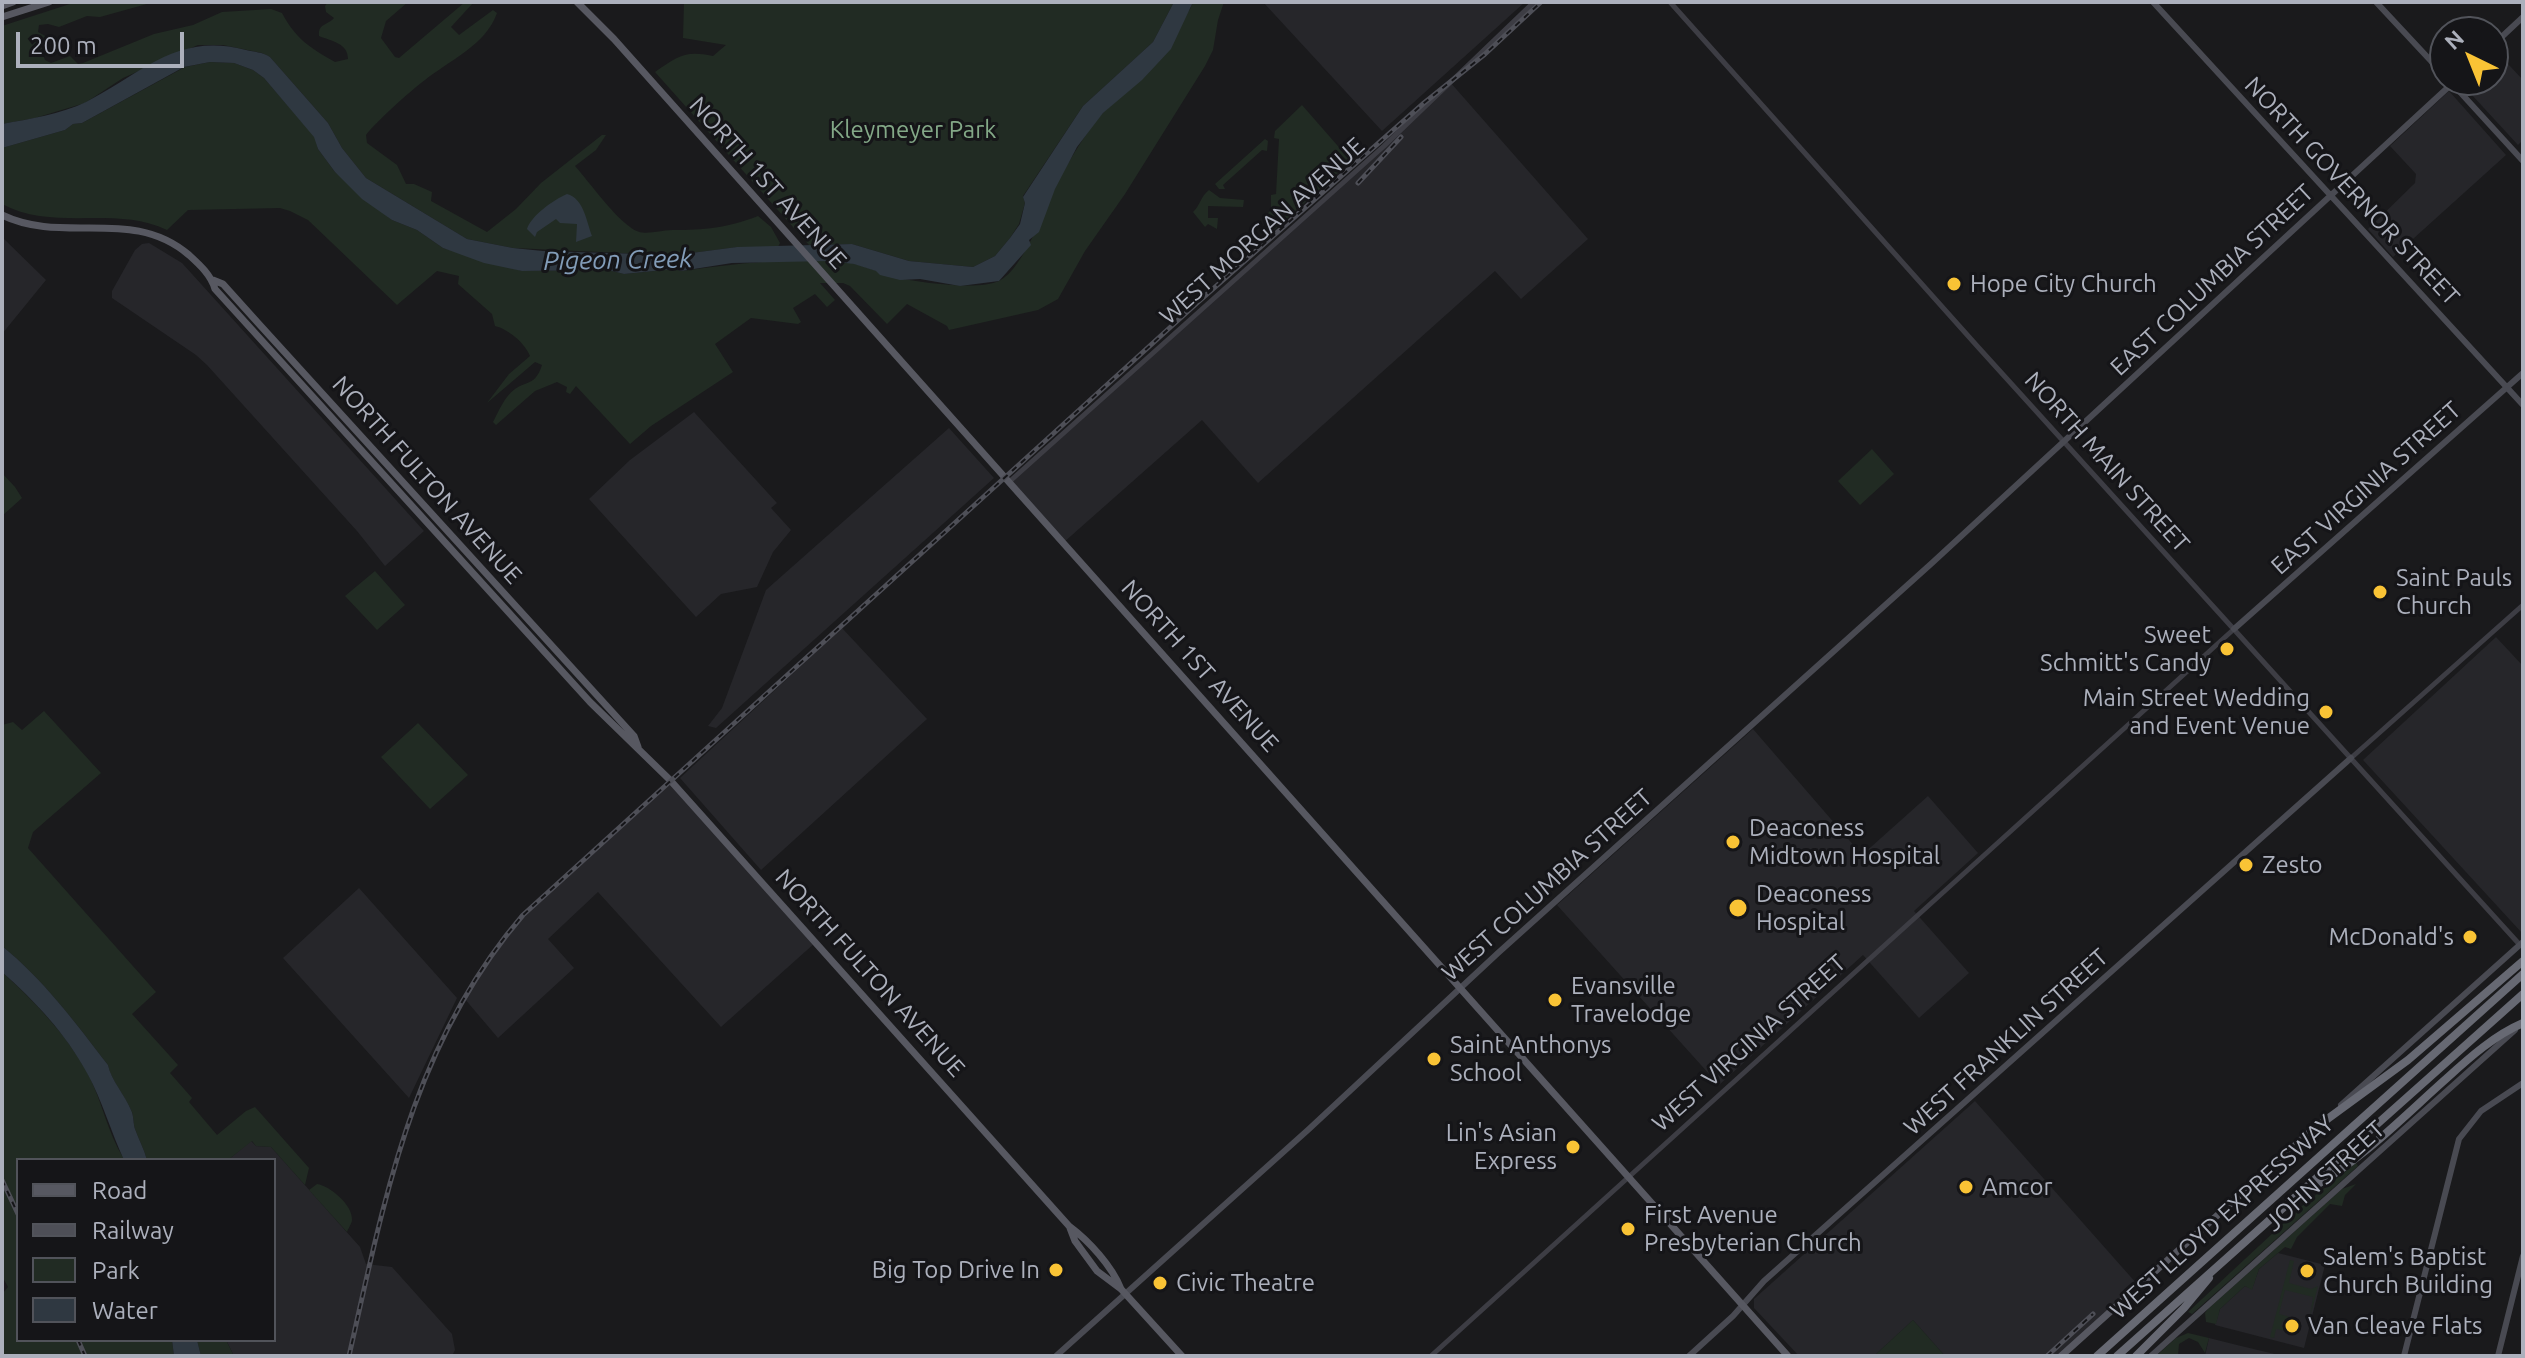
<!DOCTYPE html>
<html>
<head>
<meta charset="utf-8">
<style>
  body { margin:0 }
  #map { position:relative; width:2525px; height:1358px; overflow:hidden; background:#1a1a1c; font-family:Ubuntu,sans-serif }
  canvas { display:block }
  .frame { position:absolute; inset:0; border:4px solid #acb0bc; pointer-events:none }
  .legend { position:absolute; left:16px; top:1158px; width:260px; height:184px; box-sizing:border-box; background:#151518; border:2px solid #51535a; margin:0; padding:10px 14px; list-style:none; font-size:24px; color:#acb0bc }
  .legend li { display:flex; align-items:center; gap:16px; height:40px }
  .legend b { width:40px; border:2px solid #51535a }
  .north { position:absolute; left:2429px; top:16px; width:80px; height:80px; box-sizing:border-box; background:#151518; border:2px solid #51535a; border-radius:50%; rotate:317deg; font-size:22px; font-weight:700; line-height:32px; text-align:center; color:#acb0bc }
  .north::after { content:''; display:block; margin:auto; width:28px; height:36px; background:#f9c335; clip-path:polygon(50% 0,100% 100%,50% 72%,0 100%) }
  .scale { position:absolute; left:16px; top:32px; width:168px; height:36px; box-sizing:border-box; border:4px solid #acb0bc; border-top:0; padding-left:10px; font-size:24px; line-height:28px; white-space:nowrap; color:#acb0bc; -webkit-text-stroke:6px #151518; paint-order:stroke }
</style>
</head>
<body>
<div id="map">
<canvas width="2525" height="1358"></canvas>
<div class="frame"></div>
<ul class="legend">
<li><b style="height:10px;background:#575861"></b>Road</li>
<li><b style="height:10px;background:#4e4f57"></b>Railway</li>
<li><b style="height:22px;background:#212b23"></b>Park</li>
<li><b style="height:22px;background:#2f3841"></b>Water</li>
</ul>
<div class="north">N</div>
<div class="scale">200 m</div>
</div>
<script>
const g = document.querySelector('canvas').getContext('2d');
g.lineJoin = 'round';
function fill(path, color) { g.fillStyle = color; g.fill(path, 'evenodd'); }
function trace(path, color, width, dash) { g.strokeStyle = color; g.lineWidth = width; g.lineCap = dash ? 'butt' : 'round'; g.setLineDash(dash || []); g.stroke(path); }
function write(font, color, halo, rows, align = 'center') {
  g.font = font + ' Ubuntu,sans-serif'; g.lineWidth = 6; g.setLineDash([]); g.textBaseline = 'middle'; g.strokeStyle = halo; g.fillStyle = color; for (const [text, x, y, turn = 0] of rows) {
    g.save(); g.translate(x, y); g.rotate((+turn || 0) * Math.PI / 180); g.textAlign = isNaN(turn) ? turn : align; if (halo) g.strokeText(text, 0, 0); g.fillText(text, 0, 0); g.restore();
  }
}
const built = new Path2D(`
  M 1263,2 L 1525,2 L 1382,131 Z
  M 2495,50 L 2523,80 L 2523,140 L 2518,145 L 2460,82 L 2493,80 Z
  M 1450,82 L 1588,239 L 1521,299 L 1495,271 L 1258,483 L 1202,420 L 1063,543 L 1009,482 L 1384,146 Z
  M 2449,91 L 2506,155 L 2393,257 L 2368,229 L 2415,183 L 2416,174 L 2390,146 Z
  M 2,237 L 46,280 L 2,334 Z
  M 149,243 L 182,263 L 192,274 L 424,531 L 385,566 L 357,531 L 207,365 L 196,355 L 112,298 L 112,291 L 135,250 L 142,244 Z
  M 694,412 L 777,503 L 771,508 L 791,530 L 773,552 L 757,587 L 721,594 L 696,617 L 589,499 L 630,460 Z
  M 949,428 L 994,478 L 716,728 L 708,726 L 722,708 L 766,590 Z
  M 842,628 L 927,719 L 761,870 L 680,778 Z
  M 2496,637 L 2523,666 L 2522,933 L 2363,760 Z
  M 1753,729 L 1862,855 L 1928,796 L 1978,853 L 1914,911 L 1969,973 L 1919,1018 L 1863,955 L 1719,1085 L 1557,905 Z
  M 670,780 L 816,942 L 721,1027 L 598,892 L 548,939 L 574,968 L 498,1038 L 464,998 L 500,942 L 548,890 Z
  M 359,888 L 457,998 L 409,1098 L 283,958 Z
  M 1975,1101 L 2137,1284 L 2057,1356 L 1945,1356 L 1913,1320 L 1874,1356 L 1799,1356 L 1754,1308 L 1754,1299 Z
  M 251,1141 L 256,1146 L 271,1147 L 360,1247 L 366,1264 L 392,1267 L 452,1334 L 455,1350 L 452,1356 L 234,1356 L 226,1340 L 274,1340 L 274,1160 L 228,1160 Z
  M 2278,1253 L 2325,1265 L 2304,1348 L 2215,1325 L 2220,1309 L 2245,1286 L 2252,1289 L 2259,1269 Z
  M 2209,1338 L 2241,1346 L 2283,1356 L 2205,1356 Z`);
const green = new Path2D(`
  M 76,2 L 154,2 L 100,17 L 87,16 L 59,27 L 48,24 L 39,25 L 38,32 L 47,37 L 46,44 L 41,49 L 45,60 L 51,63 L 70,56 L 78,64 L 83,63 L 154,34 L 193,25 L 222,12 L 271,9 L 282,13 C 296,39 309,47 335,62 L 348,59 C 348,43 331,41 319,36 C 318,23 327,26 334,18 L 326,12 L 325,6 L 328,2 L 408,2 L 386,21 L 381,38 L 395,57 L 399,58 L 465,2 L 474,2 L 451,27 L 459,35 L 493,10 L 497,13 C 486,45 450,60 425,80 C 410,91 376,122 366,135 L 367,143 L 397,165 L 406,184 L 414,184 L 432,192 L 431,201 L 487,232 L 516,209 L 541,183 L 602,135 L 606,135 L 596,150 L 575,166 C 590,183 612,214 630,227 C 643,238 657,230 672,230 C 705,230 727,228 758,216 L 771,227 L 780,243 L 778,247 L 738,247 L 676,255 L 643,254 L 513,248 L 467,239 L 366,178 L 342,148 L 328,123 L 270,57 L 262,53 L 223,45 L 198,45 L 123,78 L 85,103 L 35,118 L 2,124 L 2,26 Z
  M 684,2 L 1174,2 L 1153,42 L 1083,106 L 1023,196 L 1025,203 L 1019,224 L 1010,238 L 995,256 L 973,267 L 909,261 L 852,244 L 809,245 L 655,72 C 678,56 685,50 713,56 L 726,45 L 683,38 Z
  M 1193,2 L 1224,2 L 1218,20 L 1213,50 L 1205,66 L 1125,194 L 1085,251 L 1058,299 L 1038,310 L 949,330 L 947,326 L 907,304 L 887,324 L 850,286 L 843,283 L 820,283 L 835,300 L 827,307 L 815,294 L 793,308 L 801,322 L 798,324 L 751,318 L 715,344 L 733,372 L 651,426 L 630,444 L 576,386 L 570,394 L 566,392 L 567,387 L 557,382 L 535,391 L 496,425 L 493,422 C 499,411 504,397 515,389 C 528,380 535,386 542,365 L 535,362 L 487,403 L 509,374 L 530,356 C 525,343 508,329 495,326 L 492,314 L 458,284 L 459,276 L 437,271 L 397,305 L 308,220 L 290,211 L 280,208 L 188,210 L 167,230 C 114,205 54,232 2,204 L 2,148 L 65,130 L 73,124 L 82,123 L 185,67 L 210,62 L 234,63 L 253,70 L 264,78 L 315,137 L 318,149 L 335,172 L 392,220 L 417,230 L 443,248 L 522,271 L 608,270 L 624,274 L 674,269 L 681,271 C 735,264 790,257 845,262 C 860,264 876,271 891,276 C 912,282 979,291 999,281 C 1025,268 1046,204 1060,177 C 1072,157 1084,135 1100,116 C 1106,109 1115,103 1122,95 C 1146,69 1168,38 1190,9 Z
  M 1302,105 L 1351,161 L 1274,230 L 1264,217 L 1271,210 L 1271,195 L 1276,194 L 1279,139 L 1274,138 L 1275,131 Z
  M 1265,139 L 1268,141 L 1267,151 L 1262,150 L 1223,185 L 1225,189 L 1219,189 L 1215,184 Z
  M 1209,190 L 1220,198 L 1244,200 L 1243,207 L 1208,206 L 1208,218 L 1218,218 L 1217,229 L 1208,224 L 1205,227 L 1193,212 C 1200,206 1200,197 1209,190 Z
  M 1872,449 L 1894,474 L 1860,505 L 1838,481 Z
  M 2,473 L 15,487 L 22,498 L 2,516 Z
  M 375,571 L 405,605 L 377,630 L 345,596 Z
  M 44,711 L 101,773 L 33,832 L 28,848 L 156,992 L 132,1014 L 178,1065 L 170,1073 L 192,1098 L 189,1102 L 217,1135 L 246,1111 L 255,1107 L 309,1168 L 305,1185 L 271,1147 L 256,1146 L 252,1141 L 228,1160 L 147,1160 C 144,1149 139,1140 135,1129 C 133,1123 134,1116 131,1110 C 125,1096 110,1078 108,1065 C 75,1022 44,980 2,946 L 2,725 L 13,722 L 22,730 Z
  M 418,723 L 468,775 L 430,809 L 381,757 Z
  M 2,972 C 34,1001 66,1034 87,1072 C 102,1100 107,1132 124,1159 L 18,1160 L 18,1340 L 172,1340 L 174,1356 L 2,1356 L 2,1294 L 8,1287 L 2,1276 Z
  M 2356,1163 L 2358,1166 L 2192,1314 L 2188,1312 L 2302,1206 Z
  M 317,1184 C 330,1186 353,1205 352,1220 C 352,1223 348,1229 347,1232 L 309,1190 Z
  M 2356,1184 L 2345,1195 L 2342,1206 L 2330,1204 L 2297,1237 L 2291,1249 L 2285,1247 L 2259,1269 L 2252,1290 L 2245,1286 L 2220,1309 L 2216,1324 L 2206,1322 L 2205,1313 L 2208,1309 L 2342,1189 Z
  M 2290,1260 L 2294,1261 L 2289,1283 L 2311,1289 L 2318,1286 L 2310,1317 L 2313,1297 L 2285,1290 L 2279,1314 L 2290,1317 L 2289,1321 L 2283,1320 L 2281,1326 L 2287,1328 L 2287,1331 L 2276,1329 L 2274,1338 L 2270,1337 Z
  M 1913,1320 L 1945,1356 L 1874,1356 Z
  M 2188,1333 L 2209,1338 L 2205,1353 L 2198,1342 L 2189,1338 L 2179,1344 L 2178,1356 L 2156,1356 L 2176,1338 Z
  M 197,1340 L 226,1340 L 234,1356 L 201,1356 Z`);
const water = new Path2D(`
  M 1174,2 L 1193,2 L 1171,49 L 1142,80 L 1103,113 L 1077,147 L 1055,189 L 1039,232 L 1029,240 L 1031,245 L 999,281 L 960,286 L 920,279 L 900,280 L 880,275 L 876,271 L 854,264 L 828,261 L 732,263 L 681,271 L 674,269 L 624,274 L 608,270 L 522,271 L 484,263 L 443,248 L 417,230 L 392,220 L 362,199 L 335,172 L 318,149 L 314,137 L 264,78 L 253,70 L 234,63 L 210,62 L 184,67 L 82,123 L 73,124 L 65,130 L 2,148 L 2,124 C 29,119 61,114 86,102 C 143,73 176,32 246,50 C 255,52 262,52 270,57 L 328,123 L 342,148 L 366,178 L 467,239 L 513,248 L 543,251 L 676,255 L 737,247 L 852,244 L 909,261 L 973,267 L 995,256 L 1010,238 L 1020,224 L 1025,203 L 1023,197 L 1083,106 L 1153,42 Z
  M 567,194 C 584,199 586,220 592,236 L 576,242 L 577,224 L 560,223 L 556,219 L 537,232 L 535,237 L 527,229 C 531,216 553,200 567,194 Z
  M 2,946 C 44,980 75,1022 108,1065 C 111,1080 125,1095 131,1110 C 134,1116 133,1123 135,1129 C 139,1140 144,1149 147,1160 L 124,1160 C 111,1132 102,1100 87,1073 C 66,1034 35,1001 2,972 Z
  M 172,1340 L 197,1340 L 201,1356 L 174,1356 Z`);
const tertiary = new Path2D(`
  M 1670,2 L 1978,347 L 2520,945
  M 1009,482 L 1384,146 L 1534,2
  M 2351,758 L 2523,605
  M 1431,1356 L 2234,629`);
const secondary = new Path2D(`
  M 2153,2 L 2523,405
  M 2376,2 L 2445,76
  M 2493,45 L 2523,17
  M 2449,80 L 2523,161
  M 2234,629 L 2523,373
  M 2341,1105 L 2523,942
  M 1056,1356 L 1309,1129 L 1498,953 L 1932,563 L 2456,80
  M 1689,1356 L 1733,1316 L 1764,1281 L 2351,758
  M 2151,1356 L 2515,1030
  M 2404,1356 L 2459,1139 L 2481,1111 L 2523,1083
  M 2498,1356 L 2523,1256`);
const primary = new Path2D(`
  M 577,2 L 614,39 L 1788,1356
  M 2,6 L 13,2
  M 2,17 L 49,2
  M 2,215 C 64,245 132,206 189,255 C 200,265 211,275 215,289 L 590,702 L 670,780 L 1069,1226 C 1089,1241 1112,1266 1121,1289
  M 213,280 L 223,284 L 259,324 L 634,736 L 638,747
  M 1070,1228 L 1075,1241 L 1097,1271 L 1121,1289 L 1182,1356
  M 2061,1356 L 2311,1131`);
const motorway = new Path2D(`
  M 2311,1131 L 2408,1060 L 2523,961
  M 2311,1188 C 2362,1160 2404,1116 2447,1078 C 2470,1057 2495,1035 2523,1023
  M 2097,1356 L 2523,974
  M 2117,1356 L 2523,994
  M 2136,1356 L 2184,1308 L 2209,1278`);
const rail = new Path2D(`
  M 1358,183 L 1401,137
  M 2,1180 L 18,1214
  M 78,1340 L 85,1356
  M 349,1356 C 385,1197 413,1043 523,915 L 1197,303 L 1424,103 L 1485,54 L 1541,2
  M 2047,1356 L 2093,1314`);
const markers = [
  [1954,284,8,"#f9c335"],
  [2380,592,8,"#f9c335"],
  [2227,649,8,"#f9c335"],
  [2326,712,8,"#f9c335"],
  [1733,842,8,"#f9c335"],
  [2246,865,8,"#f9c335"],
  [1738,908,10,"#f9c335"],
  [2470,937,8,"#f9c335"],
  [1555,1000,8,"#f9c335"],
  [1434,1059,8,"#f9c335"],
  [1573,1147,8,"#f9c335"],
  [1966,1187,8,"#f9c335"],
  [1628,1229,8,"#f9c335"],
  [1056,1270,8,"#f9c335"],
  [2307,1271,8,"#f9c335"],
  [1160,1283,8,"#f9c335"],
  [2292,1326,8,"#f9c335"]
];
const parkNames = [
  ["Kleymeyer Park",913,130]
];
const streetNames = [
  ["NORTH 1ST AVENUE",768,183,48],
  ["NORTH GOVERNOR STREET",2352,191,47],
  ["WEST MORGAN AVENUE",1262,231,-42],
  ["EAST COLUMBIA STREET",2212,280,-43],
  ["NORTH MAIN STREET",2107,462,48],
  ["NORTH FULTON AVENUE",427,480,48],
  ["EAST VIRGINIA STREET",2366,488,-42],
  ["NORTH 1ST AVENUE",1200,666,48],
  ["WEST COLUMBIA STREET",1547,885,-42],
  ["NORTH FULTON AVENUE",870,973,48],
  ["WEST FRANKLIN STREET",2006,1042,-42],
  ["WEST VIRGINIA STREET",1749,1043,-42],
  ["JOHN STREET",2325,1176,-42],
  ["WEST LLOYD EXPRESSWAY",2222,1217,-42]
];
const poiNames = [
  ["Hope City Church",1970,284],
  ["Saint Pauls",2396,578],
  ["Church",2396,606],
  ["Sweet",2211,635,"right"],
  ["Schmitt's Candy",2211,663,"right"],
  ["Main Street Wedding",2310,698,"right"],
  ["and Event Venue",2310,726,"right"],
  ["Deaconess",1749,828],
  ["Midtown Hospital",1749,856],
  ["Zesto",2262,865],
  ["Deaconess",1756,894],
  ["Hospital",1756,922],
  ["McDonald's",2454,937,"right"],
  ["Evansville",1571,986],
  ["Travelodge",1571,1014],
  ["Saint Anthonys",1450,1045],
  ["School",1450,1073],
  ["Lin's Asian",1557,1133,"right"],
  ["Express",1557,1161,"right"],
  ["Amcor",1982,1187],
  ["First Avenue",1644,1215],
  ["Presbyterian Church",1644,1243],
  ["Salem's Baptist",2323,1257],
  ["Church Building",2323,1285],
  ["Big Top Drive In",1040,1270,"right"],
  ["Civic Theatre",1176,1283],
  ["Van Cleave Flats",2308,1326]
];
const waterNames = [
  ["Pigeon Creek",618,260,-1]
];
fill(built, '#26262a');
fill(green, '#212b23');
fill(water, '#2f3841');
trace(tertiary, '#3d3d44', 5);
trace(secondary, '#494a52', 6);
trace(primary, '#575861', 7);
trace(motorway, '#676973', 8);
trace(rail, '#4e4f57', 5);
trace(rail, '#151518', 2, [6]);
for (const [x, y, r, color] of markers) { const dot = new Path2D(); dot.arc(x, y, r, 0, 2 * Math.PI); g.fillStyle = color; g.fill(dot); trace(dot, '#151518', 3); }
write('24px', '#83a887', '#151518', parkNames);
write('24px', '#acb0bc', '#151518', streetNames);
write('24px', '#acb0bc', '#151518', poiNames, 'left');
write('italic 26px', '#829cb8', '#151518', waterNames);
</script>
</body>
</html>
